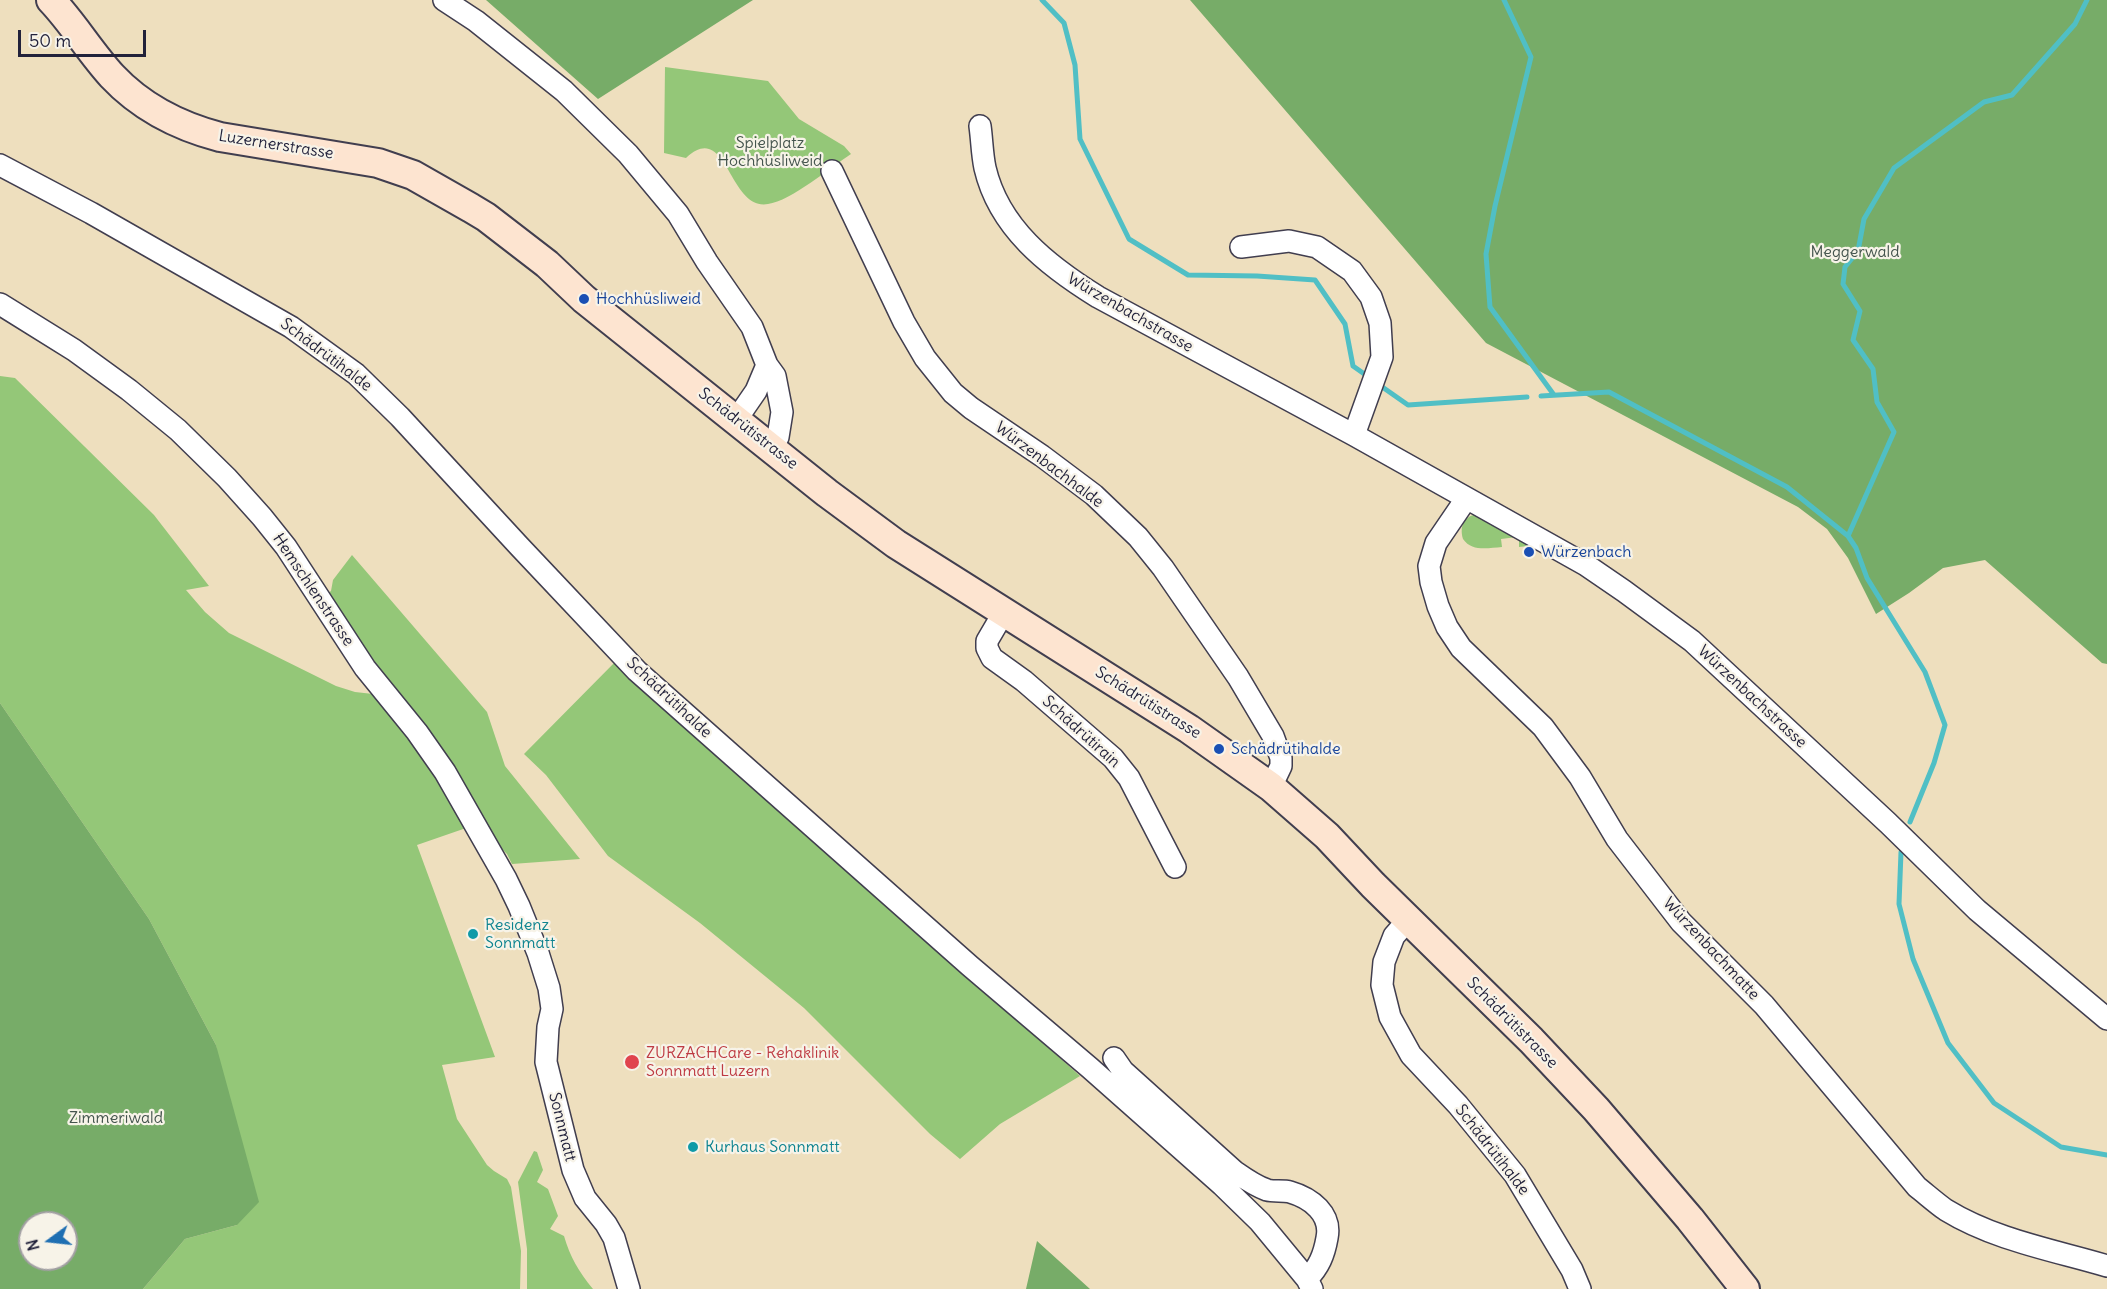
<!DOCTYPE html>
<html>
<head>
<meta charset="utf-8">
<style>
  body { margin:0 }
  #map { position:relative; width:2107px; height:1289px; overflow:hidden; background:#eedfbe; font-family:Delius,sans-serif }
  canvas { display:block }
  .north { position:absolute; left:18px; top:1211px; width:60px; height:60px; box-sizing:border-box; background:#f7f3e8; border:2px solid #a29fa3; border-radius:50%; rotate:255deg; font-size:16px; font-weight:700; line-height:24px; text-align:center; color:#22223b }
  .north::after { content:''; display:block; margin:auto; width:21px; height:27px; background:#1f6fb2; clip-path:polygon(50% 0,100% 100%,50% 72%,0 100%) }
  .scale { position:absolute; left:18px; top:30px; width:128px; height:27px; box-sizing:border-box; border:3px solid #22223b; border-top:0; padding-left:8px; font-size:18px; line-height:21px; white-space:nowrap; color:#22223b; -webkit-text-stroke:4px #f7f3e8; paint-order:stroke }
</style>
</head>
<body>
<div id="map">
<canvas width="2107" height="1289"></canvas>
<div class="north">N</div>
<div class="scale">50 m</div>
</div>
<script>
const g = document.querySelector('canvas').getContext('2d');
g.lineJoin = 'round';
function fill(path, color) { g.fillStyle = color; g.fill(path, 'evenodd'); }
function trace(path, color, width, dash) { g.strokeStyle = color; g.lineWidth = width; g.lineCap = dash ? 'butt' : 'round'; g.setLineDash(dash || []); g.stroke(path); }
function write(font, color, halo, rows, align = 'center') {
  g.font = font + ' Delius,sans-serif'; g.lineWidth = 4.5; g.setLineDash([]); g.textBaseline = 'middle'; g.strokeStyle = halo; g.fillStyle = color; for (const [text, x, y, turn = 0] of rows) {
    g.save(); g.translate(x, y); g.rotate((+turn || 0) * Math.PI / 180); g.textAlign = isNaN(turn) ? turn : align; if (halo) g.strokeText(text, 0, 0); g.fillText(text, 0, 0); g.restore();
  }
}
const green = new Path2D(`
  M 665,67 L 768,81 L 799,119 L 844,146 L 851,154 C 831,167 791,201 768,204 C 728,211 728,119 686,158 L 664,153 Z
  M 0,376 L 15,378 L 154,515 L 209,586 L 186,590 L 205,612 L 229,633 L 336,686 L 355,692 L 373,694 L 410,734 L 469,827 L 417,845 L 495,1057 L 442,1065 L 457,1119 L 487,1165 L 494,1171 L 507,1179 L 511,1187 L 521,1251 L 520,1289 L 143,1289 L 185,1239 L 237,1225 L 216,1045 L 149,919 L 0,703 Z
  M 1479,514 L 1531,544 L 1528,546 L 1519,547 L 1519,541 L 1517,537 L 1501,539 L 1502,547 C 1488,548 1472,552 1463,539 C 1459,525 1465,515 1479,514 Z
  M 352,555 L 487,712 L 505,766 L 580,859 L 512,864 L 507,854 L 494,841 L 376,670 L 379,667 L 372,658 L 368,660 L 327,594 L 331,591 L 333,580 Z
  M 616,661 L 1080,1076 L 1000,1124 L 960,1159 L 930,1134 L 804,1008 L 700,923 L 608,856 L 546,775 L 524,754 Z
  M 534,1151 L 537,1152 L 543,1170 L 537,1182 L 548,1189 L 558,1216 L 550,1229 L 564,1236 C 570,1257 579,1272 593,1289 L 527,1289 L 527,1249 L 518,1182 Z`);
const forest = new Path2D(`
  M 486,0 L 753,0 L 598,99 Z
  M 1190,0 L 2107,0 L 2107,664 L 2102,663 L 1985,560 L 1943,568 L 1909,593 L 1876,614 L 1848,558 L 1827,529 L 1798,507 L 1486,343 Z
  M 0,703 L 149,919 L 216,1045 L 259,1202 L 237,1225 L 185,1239 L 143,1289 L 0,1289 ZM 30,1223 L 66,1223 L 66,1259 L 30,1259 Z
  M 1037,1241 L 1090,1289 L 1026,1289 Z`);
const stream = new Path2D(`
  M 1042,0 L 1064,23 L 1075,65 L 1080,139 L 1129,239 L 1188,275 L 1257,276 L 1315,280 L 1345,324 L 1353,366 L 1370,378
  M 1504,0 L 1531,57 L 1495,206 L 1486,254 L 1490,307 L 1554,395
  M 1378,384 L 1408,405 L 1527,397
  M 1541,396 L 1609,392 L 1787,487 L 1848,536 L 1856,548 L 1867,578 L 1925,672 L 1945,725 L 1934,763 L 1910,822
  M 1848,536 L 1894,432 L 1877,402 L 1873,369 L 1853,340 L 1860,311 L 1843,284 L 1845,267 L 1858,251 L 1864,219 L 1894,168 L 1984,102 L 2012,95 L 2075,24 L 2087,0
  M 1901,852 L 1899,904 L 1913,959 L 1948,1043 L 1994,1103 L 2061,1147 L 2107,1155`);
const street = new Path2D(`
  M 444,0 L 476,21 L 564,91 L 628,154 L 678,214 L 707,262 L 752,327 L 767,365 L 775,376 L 782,412 L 778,437 L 772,448
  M 980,126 C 982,140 982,154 985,168 C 999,228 1048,266 1098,297 L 1354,435 L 1586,565 L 1624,591 L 1692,641 L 1888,823 L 1977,910 L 2107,1019
  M 0,165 L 91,213 L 291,327 L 356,374 L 400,417 L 519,546 L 637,671 L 970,966 L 1090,1068 L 1222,1185 L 1260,1222 L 1307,1279 L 1312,1289
  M 832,171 L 904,322 L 925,358 L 953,393 L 971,408 L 1042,456 L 1094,495 L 1138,537 L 1163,568 L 1238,677 L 1273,736 L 1281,758 L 1281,766 L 1271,787
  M 1241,247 L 1289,241 L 1317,247 L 1352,271 L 1371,297 L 1380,323 L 1382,357 L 1354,435
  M 0,304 L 74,350 L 129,390 L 178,430 L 227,478 L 262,517 L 286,547 L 365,668 L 417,732 L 445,772 L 506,879 L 519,906 L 538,953 L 549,988 L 552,1009 L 548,1027 L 546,1062 L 573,1170 L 585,1198 L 606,1224 L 614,1238 L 629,1289
  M 736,420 L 756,391 L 767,365
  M 1466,499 L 1436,543 L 1429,566 L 1431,582 L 1438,606 L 1447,627 L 1461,648 L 1543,727 L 1580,777 L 1617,839 L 1681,922 L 1764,1005 L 1917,1187 C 1926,1194 1936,1203 1946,1210 C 1995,1240 2053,1250 2107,1266
  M 1004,612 L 987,641 L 987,648 L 992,658 L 1024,681 L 1113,758 L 1129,778 L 1175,867
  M 1408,920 L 1394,936 L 1384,962 L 1382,985 L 1390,1017 L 1411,1055 L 1458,1105 L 1515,1175 L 1572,1270 L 1580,1289
  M 1114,1058 L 1123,1071 L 1234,1171 C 1244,1178 1255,1186 1267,1190 C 1274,1192 1283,1190 1290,1192 C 1311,1198 1332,1214 1327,1238 C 1324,1255 1319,1267 1307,1279`);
const secondary = new Path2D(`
  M 51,0 C 73,23 90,52 112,76 C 142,108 178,126 220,137 L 378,163 L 413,175 L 471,208 L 486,217 L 547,264 L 584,299 L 827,493 L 896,544 L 1189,729 L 1271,787 L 1327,836 L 1373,885 L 1531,1040 L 1596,1109 L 1690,1219 L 1745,1289`);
const markers = [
  [584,299,6,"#1a4fb4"],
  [1529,552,6,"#1a4fb4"],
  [1219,749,6,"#1a4fb4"],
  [473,934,6,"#0f9aa8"],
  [632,1062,8,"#e0444e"],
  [693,1147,6,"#0f9aa8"]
];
const parkNames = [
  ["Spielplatz",770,143],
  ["Hochhüsliweid",770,161],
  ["Meggerwald",1855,252],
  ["Zimmeriwald",116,1118]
];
const streetNames = [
  ["Luzernerstrasse",276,145,9],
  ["Würzenbachstrasse",1130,313,30],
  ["Schädrütihalde",326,355,37],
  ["Schädrütistrasse",748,429,38],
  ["Würzenbachhalde",1049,465,37],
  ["Hemschlenstrasse",313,590,56],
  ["Würzenbachstrasse",1752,697,43],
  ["Schädrütihalde",669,698,43],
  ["Schädrütistrasse",1148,703,32],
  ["Schädrütirain",1081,732,42],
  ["Würzenbachmatte",1711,949,47],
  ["Schädrütistrasse",1512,1023,45],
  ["Sonnmatt",562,1127,76],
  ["Schädrütihalde",1492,1150,52]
];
const transitNames = [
  ["Hochhüsliweid",596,299],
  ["Würzenbach",1541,552],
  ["Schädrütihalde",1231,749]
];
const cultureNames = [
  ["Residenz",485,925],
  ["Sonnmatt",485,943],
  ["Kurhaus Sonnmatt",705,1147]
];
const healthNames = [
  ["ZURZACHCare - Rehaklinik",646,1053],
  ["Sonnmatt Luzern",646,1071]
];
fill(green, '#94c778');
fill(forest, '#77ac68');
trace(stream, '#50bfc5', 5);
trace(street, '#413e4f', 24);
trace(secondary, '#413e4f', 32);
trace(street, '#fff', 21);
trace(secondary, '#fde4d0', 28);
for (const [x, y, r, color] of markers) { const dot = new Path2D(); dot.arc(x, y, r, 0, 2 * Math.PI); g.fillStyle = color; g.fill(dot); trace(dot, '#f7f3e8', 2); }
write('16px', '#44544d', '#f7f3e8', parkNames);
write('16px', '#22223b', '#f7f3e8', streetNames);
write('16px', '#164399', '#f7f3e8', transitNames, 'left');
write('16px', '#0d838f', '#f7f3e8', cultureNames, 'left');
write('16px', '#be3a42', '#f7f3e8', healthNames, 'left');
</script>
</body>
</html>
